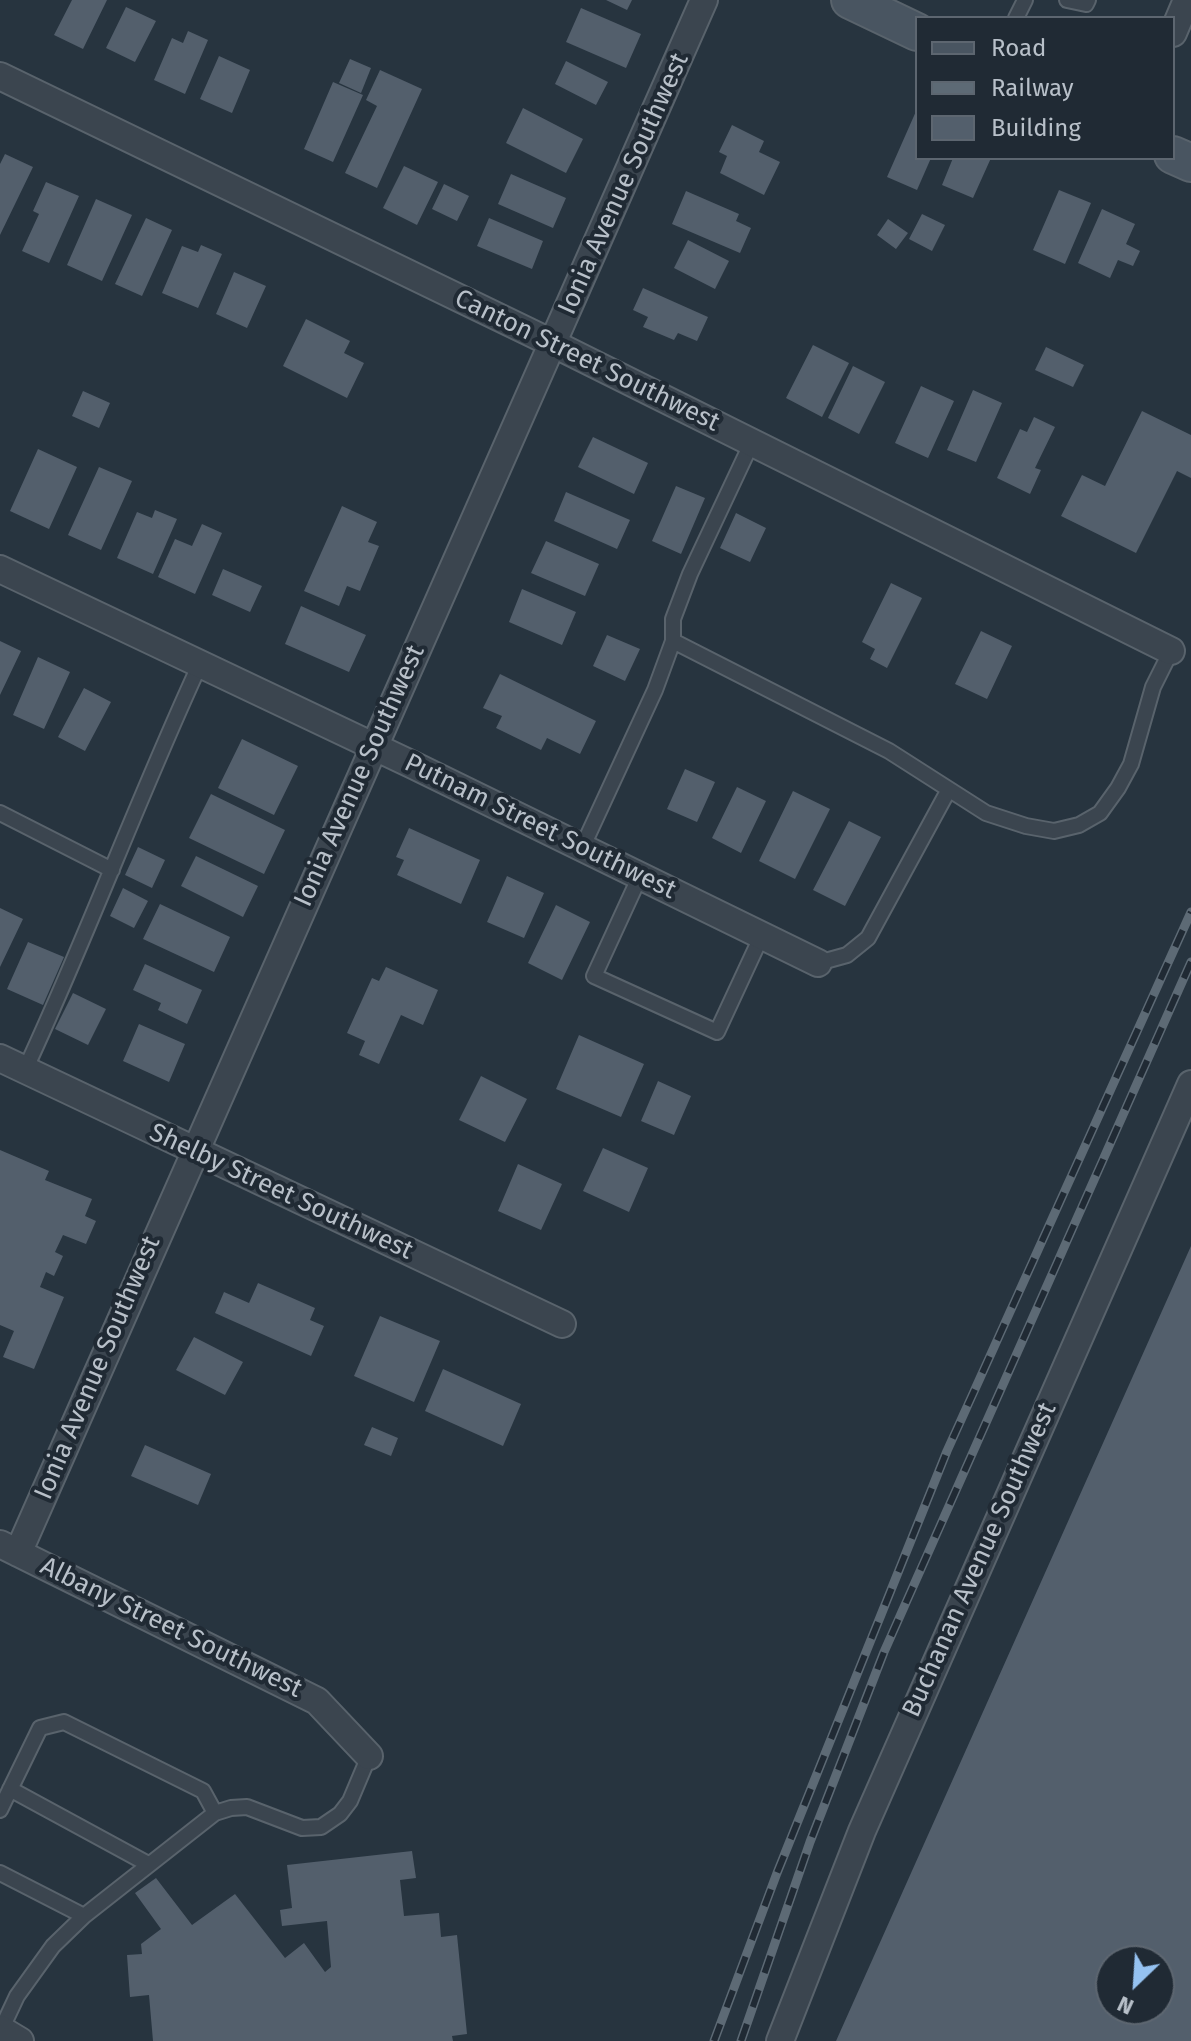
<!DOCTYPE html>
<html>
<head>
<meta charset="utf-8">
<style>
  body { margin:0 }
  #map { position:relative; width:1191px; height:2041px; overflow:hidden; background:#27343f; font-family:"Fira Sans",sans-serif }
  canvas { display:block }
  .legend { position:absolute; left:915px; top:16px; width:260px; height:144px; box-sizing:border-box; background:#202a34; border:2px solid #5d6670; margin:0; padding:10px 14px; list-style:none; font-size:24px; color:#b8c0c9 }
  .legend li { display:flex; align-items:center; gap:16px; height:40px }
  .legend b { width:40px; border:2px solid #5d6670 }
  .north { position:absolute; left:1095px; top:1945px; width:80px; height:80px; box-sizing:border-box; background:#202a34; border:2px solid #5d6670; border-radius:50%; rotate:205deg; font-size:22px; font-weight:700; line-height:32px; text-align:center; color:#b8c0c9 }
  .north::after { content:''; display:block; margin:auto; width:28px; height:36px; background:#95c2f1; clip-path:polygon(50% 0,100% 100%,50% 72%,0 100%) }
</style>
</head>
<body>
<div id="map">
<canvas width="1191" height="2041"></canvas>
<ul class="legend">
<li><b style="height:10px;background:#495561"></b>Road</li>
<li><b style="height:10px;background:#5d6a75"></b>Railway</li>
<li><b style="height:22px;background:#535f6c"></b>Building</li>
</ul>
<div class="north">N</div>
</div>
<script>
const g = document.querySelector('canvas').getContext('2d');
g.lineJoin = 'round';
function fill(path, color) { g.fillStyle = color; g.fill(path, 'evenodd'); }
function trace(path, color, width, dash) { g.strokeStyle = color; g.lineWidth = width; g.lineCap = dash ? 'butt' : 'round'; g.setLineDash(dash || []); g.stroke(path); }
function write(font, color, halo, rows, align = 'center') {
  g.font = font + ' "Fira Sans",sans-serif'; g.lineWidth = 8; g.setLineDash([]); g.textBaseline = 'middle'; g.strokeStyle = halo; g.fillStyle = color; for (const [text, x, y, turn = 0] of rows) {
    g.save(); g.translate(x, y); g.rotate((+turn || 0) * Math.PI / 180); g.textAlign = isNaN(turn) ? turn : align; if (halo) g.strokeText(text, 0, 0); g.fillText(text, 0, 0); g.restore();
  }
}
const building = new Path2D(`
  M 72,0 L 107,0 L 83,49 L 54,35 Z
  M 606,0 L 632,0 L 627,10 Z
  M 126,7 L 156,21 L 135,62 L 106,48 Z
  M 581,8 L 641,34 L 626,68 L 566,42 Z
  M 188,31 L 208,40 L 185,94 L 154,80 L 172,38 L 183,43 Z
  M 219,56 L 250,70 L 232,113 L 200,99 Z
  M 350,59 L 371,68 L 361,93 L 339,83 Z
  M 566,61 L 608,82 L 596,105 L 555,84 Z
  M 380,70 L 422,89 L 377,188 L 345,173 L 377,106 L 366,100 Z
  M 333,82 L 363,95 L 333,162 L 304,149 Z
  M 523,108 L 583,139 L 566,173 L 506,143 Z
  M 917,109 L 917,158 L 931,158 L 917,190 L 887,177 Z
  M 732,125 L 764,141 L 759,152 L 780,162 L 764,195 L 720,173 L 727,156 L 719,152 Z
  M 5,154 L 33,167 L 0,235 L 0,164 Z
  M 953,158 L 991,158 L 973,198 L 942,185 Z
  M 404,166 L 438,182 L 417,225 L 383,208 Z
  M 511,174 L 566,198 L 553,228 L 498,204 Z
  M 46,182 L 79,196 L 49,263 L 22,251 L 39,214 L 33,211 Z
  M 444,184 L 469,196 L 457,221 L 432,209 Z
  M 1059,190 L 1091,203 L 1065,264 L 1033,250 Z
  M 686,191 L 739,214 L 736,221 L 751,228 L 740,253 L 672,224 Z
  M 96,199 L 132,215 L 102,281 L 67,265 Z
  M 1102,209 L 1135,224 L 1126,244 L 1140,251 L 1133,266 L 1118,260 L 1110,278 L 1078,263 Z
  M 922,214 L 945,225 L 932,251 L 909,239 Z
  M 146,218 L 172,230 L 142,296 L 115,284 Z
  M 489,218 L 543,241 L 532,269 L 477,246 Z
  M 888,219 L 908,233 L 896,249 L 877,235 Z
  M 688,240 L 729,261 L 715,289 L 674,268 Z
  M 201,245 L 222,254 L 198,308 L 162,293 L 182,246 L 198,252 Z
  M 234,272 L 266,286 L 247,328 L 216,314 Z
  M 643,288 L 708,317 L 697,341 L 678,333 L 674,340 L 643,327 L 648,317 L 633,310 Z
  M 306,319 L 350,341 L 344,353 L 364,363 L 347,398 L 283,366 Z
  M 813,345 L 849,363 L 822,417 L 786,398 Z
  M 1046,347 L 1084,365 L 1073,387 L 1035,370 Z
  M 853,366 L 885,382 L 859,434 L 828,418 Z
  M 921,386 L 954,401 L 928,458 L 895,443 Z
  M 973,390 L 1002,403 L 976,462 L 947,450 Z
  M 83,391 L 110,403 L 99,428 L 72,416 Z
  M 1142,411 L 1191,435 L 1191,478 L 1177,471 L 1136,553 L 1061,516 L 1082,475 L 1105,486 Z
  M 1034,417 L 1055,427 L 1035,468 L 1041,470 L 1030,494 L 997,478 L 1020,429 L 1027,432 Z
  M 593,437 L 648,463 L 634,494 L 578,467 Z
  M 38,449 L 77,467 L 49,529 L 10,511 Z
  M 99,467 L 132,481 L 101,550 L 68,535 Z
  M 676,486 L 705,498 L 681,554 L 652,541 Z
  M 566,492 L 630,520 L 617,549 L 554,521 Z
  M 342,506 L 377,522 L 368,542 L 379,546 L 360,591 L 347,586 L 339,606 L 304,591 Z
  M 155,510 L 177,519 L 153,574 L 117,558 L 137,512 L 152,518 Z
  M 736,513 L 766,528 L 750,562 L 720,548 Z
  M 202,524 L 222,533 L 195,594 L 158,577 L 175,539 L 192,546 Z
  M 546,541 L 599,564 L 585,596 L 531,573 Z
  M 223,569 L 262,586 L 250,612 L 212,595 Z
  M 891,583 L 922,598 L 887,668 L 870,659 L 875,649 L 862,642 Z
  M 522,589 L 576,612 L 562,645 L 509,622 Z
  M 301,606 L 366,635 L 349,672 L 285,644 Z
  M 981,631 L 1012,646 L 987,699 L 955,684 Z
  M 607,635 L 640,649 L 625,681 L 593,666 Z
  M 0,641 L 21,651 L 0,695 Z
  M 38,657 L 70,672 L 44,729 L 13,715 Z
  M 500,674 L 596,721 L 580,754 L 547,738 L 541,750 L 496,728 L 502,716 L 483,708 Z
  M 84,688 L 111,702 L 85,751 L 58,737 Z
  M 242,739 L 298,766 L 274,815 L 218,788 Z
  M 685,769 L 715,782 L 697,822 L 667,809 Z
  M 737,787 L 766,801 L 741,853 L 712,838 Z
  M 793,791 L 830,809 L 795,879 L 759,861 Z
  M 211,794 L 285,830 L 264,874 L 189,838 Z
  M 849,821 L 881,837 L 845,906 L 813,890 Z
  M 409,828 L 480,860 L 461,904 L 397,875 L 404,860 L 396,857 Z
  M 138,847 L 165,860 L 152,888 L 125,875 Z
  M 196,856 L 258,886 L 243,917 L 181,886 Z
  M 507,876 L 544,893 L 524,938 L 487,922 Z
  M 123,888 L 148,901 L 134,928 L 110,916 Z
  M 160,904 L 230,937 L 214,972 L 143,939 Z
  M 556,905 L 590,922 L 562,980 L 528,963 Z
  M 0,908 L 23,919 L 0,967 Z
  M 28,942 L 64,957 L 43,1005 L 7,989 Z
  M 145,964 L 202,990 L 187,1024 L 158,1010 L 161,1003 L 133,990 Z
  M 386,967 L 438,990 L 423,1025 L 401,1015 L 379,1064 L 359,1055 L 365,1041 L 347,1033 L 372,978 L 379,981 Z
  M 73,993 L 106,1009 L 88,1045 L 55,1029 Z
  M 139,1024 L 185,1044 L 169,1082 L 123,1061 Z
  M 579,1035 L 644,1064 L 621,1117 L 556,1089 Z
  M 481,1076 L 527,1099 L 505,1142 L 459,1120 Z
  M 658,1081 L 691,1096 L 674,1135 L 641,1121 Z
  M 603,1148 L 648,1168 L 629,1212 L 583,1191 Z
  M 0,1150 L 49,1171 L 45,1180 L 92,1199 L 85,1216 L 96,1221 L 86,1244 L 63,1235 L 55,1252 L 63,1256 L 54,1276 L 46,1272 L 40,1287 L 64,1297 L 34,1369 L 3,1357 L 14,1331 L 0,1325 Z
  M 518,1164 L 562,1184 L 541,1230 L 498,1211 Z
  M 1191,1246 L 1191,2041 L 836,2041 ZM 1111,1961 L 1159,1961 L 1159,2009 L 1111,2009 Z
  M 258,1283 L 315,1308 L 310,1320 L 324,1326 L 311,1356 L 215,1313 L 224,1292 L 249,1303 Z
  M 380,1316 L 440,1341 L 414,1402 L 354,1376 Z
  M 194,1337 L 243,1362 L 225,1395 L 176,1370 Z
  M 443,1369 L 521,1404 L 503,1446 L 425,1411 Z
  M 372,1427 L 398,1438 L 391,1456 L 364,1445 Z
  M 145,1445 L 211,1474 L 198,1505 L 131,1476 Z
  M 412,1851 L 416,1878 L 400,1880 L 404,1916 L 439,1913 L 441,1937 L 457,1935 L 467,2034 L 452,2036 L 453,2041 L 153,2041 L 149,1995 L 130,1997 L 127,1955 L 142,1954 L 141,1944 L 161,1929 L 135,1893 L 156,1878 L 192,1925 L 235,1894 L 285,1958 L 304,1943 L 325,1972 L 331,1967 L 327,1921 L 282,1926 L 280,1910 L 292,1908 L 287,1865 Z`);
const lane = new Path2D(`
  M 1067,0 L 1086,4 L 1088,0
  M 1016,18 L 1025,0
  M 673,641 L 889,751 L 986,813 L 1026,826 L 1054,831 L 1079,825 L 1100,813 L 1118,788 L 1131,764 L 1153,687 L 1171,651
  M 0,813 L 112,870
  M 582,848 L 655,690 L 673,641 L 673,619 L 690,574 L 752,442
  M 640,876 L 594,976 L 717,1032 L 762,935
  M 818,963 L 847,955 L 868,938 L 948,791
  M 25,1070 C 87,937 138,798 200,664
  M 10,1789 L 148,1864
  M 0,1810 L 40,1728 L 64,1722 L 203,1791 L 215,1813
  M 0,1873 L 84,1916
  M 1,2030 L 17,1996 L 53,1946 L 84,1916 L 215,1813 L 231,1808 L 247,1807 L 302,1828 L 321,1827 L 340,1814 L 350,1801 L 369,1756`);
const street = new Path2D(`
  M 1173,33 L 1187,0
  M 0,76 L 554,344 L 1171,651
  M 0,569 L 413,765 L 818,963
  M 0,1058 L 562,1324
  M 0,1544 L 317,1701 L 369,1756
  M 18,1553 C 243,1033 478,519 704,0
  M 0,2029 L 20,2041
  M 780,2041 L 862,1831 L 1191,1084`);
const secondary = new Path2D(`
  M 850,0 L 917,32
  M 1173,155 L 1191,163`);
const rail = new Path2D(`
  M 714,2041 L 777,1873 L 947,1451 L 1191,912
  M 741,2041 L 810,1842 L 884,1652 L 1191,962`);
const streetNames = [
  ["Ionia Avenue Southwest",624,184,-66],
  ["Canton Street Southwest",587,361,26],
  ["Ionia Avenue Southwest",360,776,-66],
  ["Putnam Street Southwest",540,827,26],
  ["Shelby Street Southwest",281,1192,25],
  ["Ionia Avenue Southwest",98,1368,-67],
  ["Buchanan Avenue Southwest",980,1560,-66],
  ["Albany Street Southwest",171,1628,26]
];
fill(building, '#535f6c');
trace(lane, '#59636c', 18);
trace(street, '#59636c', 30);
trace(secondary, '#59636c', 40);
trace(lane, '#3b454f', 14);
trace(street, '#3b454f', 26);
trace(secondary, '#495561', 36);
trace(rail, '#5d6a75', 9);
trace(rail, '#202a34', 6, [18]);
write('26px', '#b8c0c9', '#202a34', streetNames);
</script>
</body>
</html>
